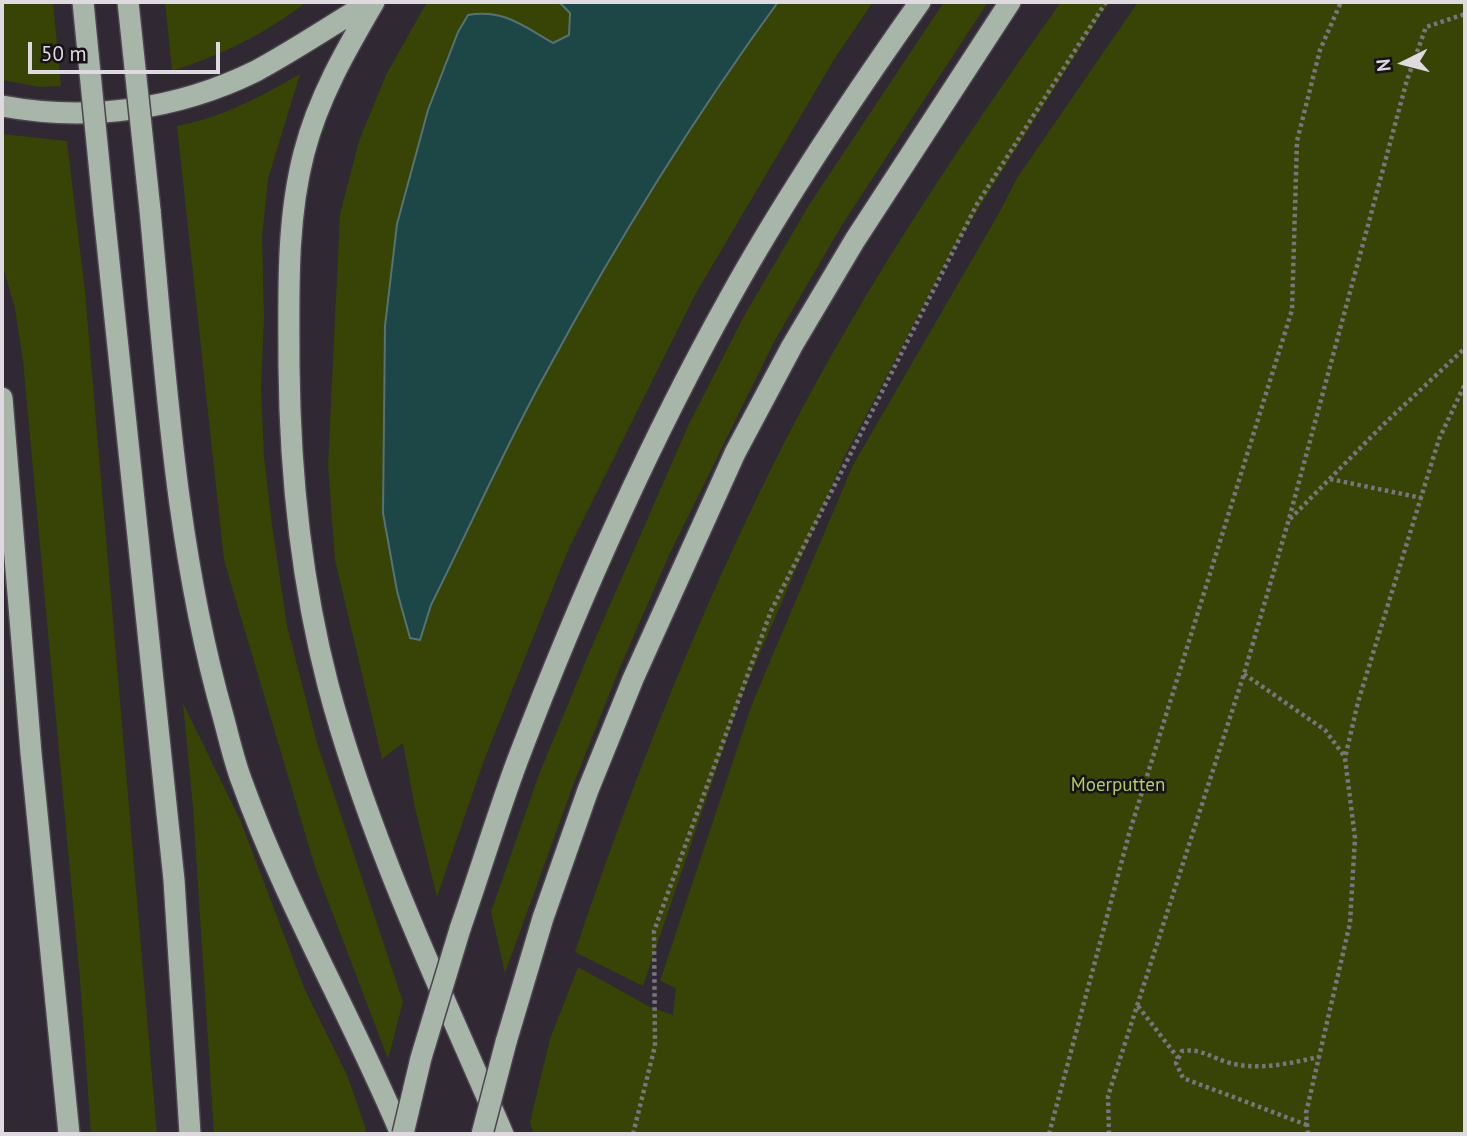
<!DOCTYPE html>
<html>
<head>
<meta charset="utf-8">
<style>
  body { margin:0 }
  #map { position:relative; width:1467px; height:1136px; overflow:hidden; background:#302832; font-family:"PT Sans",sans-serif }
  canvas { display:block }
  .frame { position:absolute; inset:0; border:4px solid #dfdae0; pointer-events:none }
  .north { position:absolute; left:1369px; top:28px; width:70px; height:70px; -webkit-text-stroke:5px #161217; paint-order:stroke; rotate:264deg; font-size:19px; font-weight:700; line-height:28px; text-align:center; color:#dfdae0 }
  .north::after { content:''; display:block; margin:auto; width:24px; height:32px; background:#dfdae0; clip-path:polygon(50% 0,100% 100%,50% 72%,0 100%) }
  .scale { position:absolute; left:28px; top:42px; width:192px; height:32px; box-sizing:border-box; border:4px solid #dfdae0; border-top:0; padding-left:9px; font-size:21px; line-height:24px; white-space:nowrap; color:#dfdae0; -webkit-text-stroke:5px #161217; paint-order:stroke }
</style>
</head>
<body>
<div id="map">
<canvas width="1467" height="1136"></canvas>
<div class="frame"></div>
<div class="north">N</div>
<div class="scale">50 m</div>
</div>
<script>
const g = document.querySelector('canvas').getContext('2d');
g.lineJoin = 'round';
function fill(path, color) { g.fillStyle = color; g.fill(path, 'evenodd'); }
function trace(path, color, width, dash) { g.strokeStyle = color; g.lineWidth = width; g.lineCap = dash ? 'butt' : 'round'; g.setLineDash(dash || []); g.stroke(path); }
function write(font, color, halo, rows, align = 'center') {
  g.font = font + ' "PT Sans",sans-serif'; g.lineWidth = 5; g.setLineDash([]); g.textBaseline = 'middle'; g.strokeStyle = halo; g.fillStyle = color; for (const [text, x, y, turn = 0] of rows) {
    g.save(); g.translate(x, y); g.rotate((+turn || 0) * Math.PI / 180); g.textAlign = isNaN(turn) ? turn : align; if (halo) g.strokeText(text, 0, 0); g.fillText(text, 0, 0); g.restore();
  }
}
const green = new Path2D(`
  M 2,2 L 53,2 L 61,86 L 40,87 L 2,80 Z
  M 165,2 L 306,2 C 268,33 219,56 172,71 Z
  M 427,2 L 559,2 L 570,13 L 569,35 L 553,43 L 468,15 L 458,32 L 428,110 L 397,224 L 385,326 L 383,513 L 397,591 L 410,638 L 420,639 L 431,605 C 470,527 505,447 547,371 C 616,243 692,120 778,2 L 873,2 L 835,58 L 696,293 L 568,550 L 484,760 L 437,897 L 415,808 L 403,743 L 382,759 L 335,560 L 328,465 L 340,214 L 359,141 L 386,75 Z
  M 944,2 L 988,2 L 842,225 L 775,340 L 669,555 L 618,672 L 574,783 L 505,973 L 491,912 L 538,777 L 589,653 L 688,426 L 744,316 L 809,205 Z
  M 1061,2 L 1109,2 L 953,249 L 844,458 L 741,697 L 643,986 L 575,952 C 630,788 693,628 769,473 C 851,307 954,152 1061,2 Z
  M 1138,2 L 1465,2 L 1465,1134 L 534,1134 L 530,1122 L 550,1039 L 578,967 L 650,1007 L 673,1015 L 676,988 L 660,981 L 752,704 L 853,465 L 999,213 L 1017,178 Z
  M 300,74 L 268,179 L 262,237 L 264,316 L 261,389 L 264,456 L 272,525 L 287,626 L 318,746 L 403,1002 L 388,1059 L 315,867 L 224,560 L 177,126 C 221,118 262,96 300,74 Z
  M 2,134 L 67,141 L 85,292 L 157,1134 L 91,1134 L 80,980 L 23,361 L 15,309 L 2,263 Z
  M 183,703 L 241,822 L 305,990 L 347,1075 L 366,1129 L 365,1134 L 214,1134 L 193,808 Z`);
const water = new Path2D(`
  M 559,2 L 778,2 C 692,120 616,243 547,371 C 505,447 470,527 431,605 L 420,640 L 410,638 L 397,591 L 383,513 L 385,326 L 397,224 L 428,110 L 458,32 L 468,15 C 504,9 523,26 553,43 L 569,35 L 570,13 Z`);
const path = new Path2D(`
  M 1330,479 L 1422,498
  M 1290,519 L 1383,425 L 1465,348
  M 1244,674 L 1325,730 L 1345,757
  M 1138,1006 L 1178,1058
  M 1307,1125 L 1183,1078 L 1176,1063 L 1182,1051 C 1201,1048 1212,1058 1230,1063 C 1260,1071 1290,1063 1319,1057
  M 633,1134 L 655,1046 L 654,931 L 771,611 L 977,204 L 1106,2
  M 1049,1134 L 1129,834 L 1292,310 L 1297,141 L 1320,50 L 1341,2
  M 1109,1134 L 1108,1096 L 1244,674 L 1289,519 L 1407,80 L 1426,27 L 1465,14
  M 1308,1134 L 1306,1113 L 1350,923 L 1355,838 L 1345,758 L 1358,702 L 1439,439 L 1465,384`);
const highway = new Path2D(`
  M 374,2 C 346,50 318,98 304,153 C 286,222 289,295 289,366 C 290,473 301,581 328,685 C 369,840 440,987 503,1134
  M 2,106 C 88,122 177,110 256,71 C 295,50 332,25 370,2
  M 150,210 C 166,380 176,551 223,716 C 229,738 234,761 242,782 C 286,904 351,1015 401,1134
  M 104,214 L 174,880 L 190,1134
  M 2,398 L 31,753 L 69,1134
  M 460,929 C 480,872 497,815 518,759 C 578,602 647,446 729,299 C 786,196 852,98 920,2
  M 506,1042 L 543,918 L 588,790 L 633,679 L 735,453 L 792,346 L 855,240 L 1010,2`);
const highwayBridge = new Path2D(`
  M 83,2 L 104,214
  M 128,2 L 150,210
  M 403,1134 L 421,1058 L 460,929
  M 482,1134 L 506,1042`);
const parkNames = [
  ["Moerputten",1118,786]
];
fill(green, '#374405');
fill(water, '#1d4646');
trace(water, '#577274', 2);
trace(highway, '#4c444e', 24);
trace(path, '#7a747c', 4.5, [3.5, 3.5]);
trace(highway, '#a8b5a9', 21);
trace(highwayBridge, '#4c444e', 24, []);
trace(highwayBridge, '#a8b5a9', 21);
write('19px', '#b1ce5d', '#161217', parkNames);
</script>
</body>
</html>
